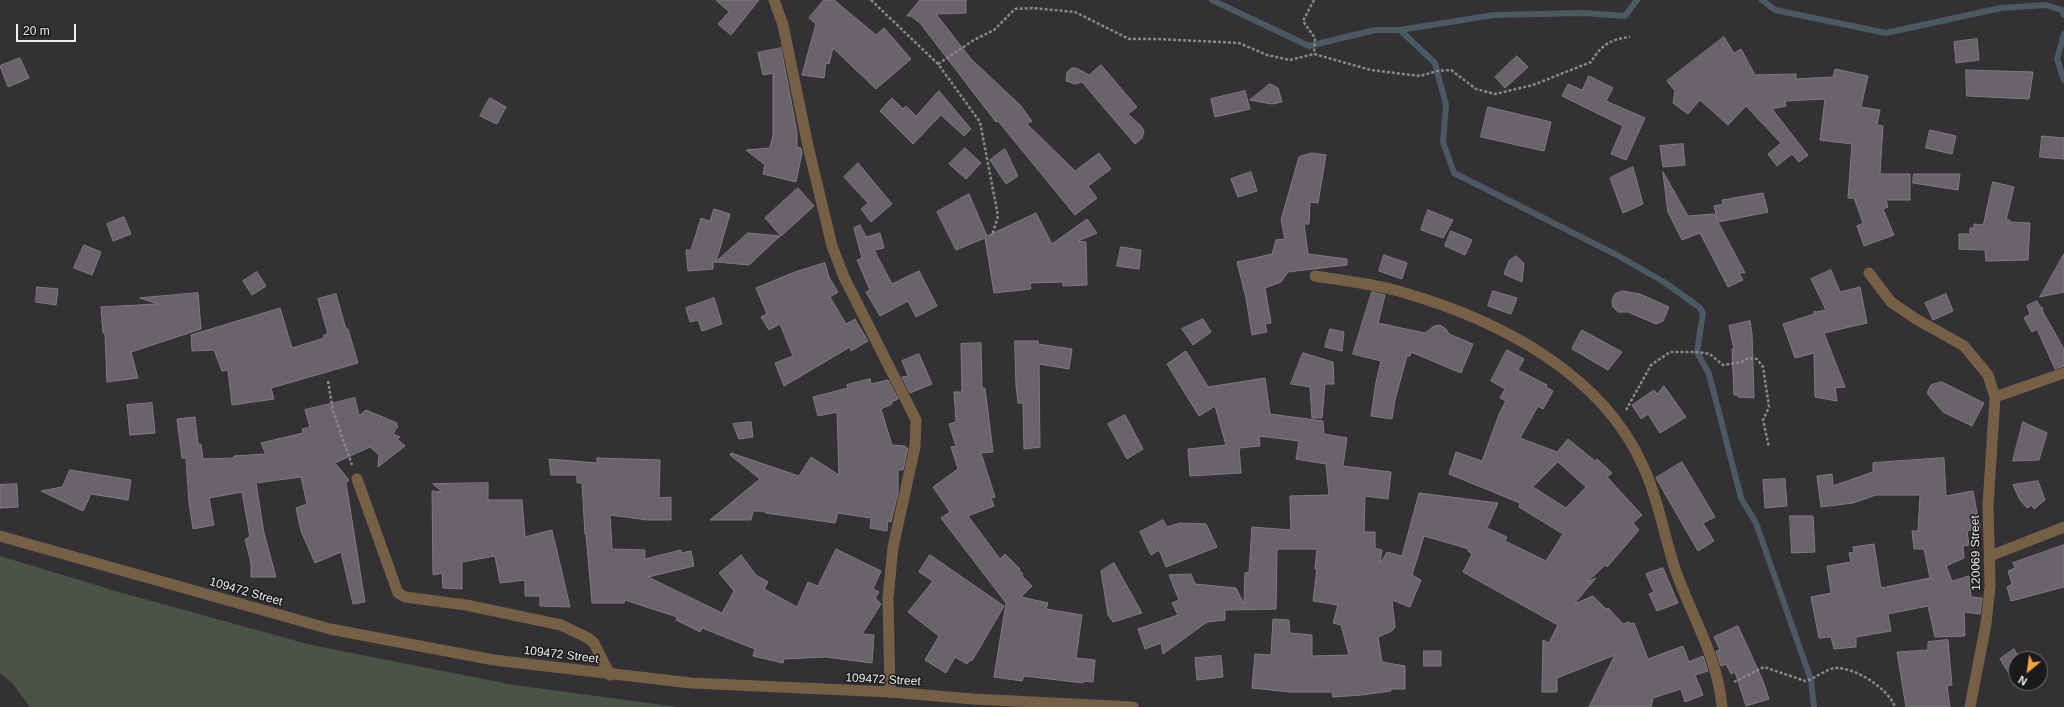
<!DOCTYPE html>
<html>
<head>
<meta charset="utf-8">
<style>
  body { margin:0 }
  #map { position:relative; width:2064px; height:707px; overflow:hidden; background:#343135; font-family:Arial,sans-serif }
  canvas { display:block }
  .north { position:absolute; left:2008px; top:651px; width:40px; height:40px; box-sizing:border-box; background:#1b191b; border:1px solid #706e70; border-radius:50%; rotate:209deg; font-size:11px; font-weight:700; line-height:16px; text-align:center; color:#efedf0 }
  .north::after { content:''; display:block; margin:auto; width:14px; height:18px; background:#f1a540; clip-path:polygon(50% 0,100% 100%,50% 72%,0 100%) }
  .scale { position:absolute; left:16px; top:24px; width:60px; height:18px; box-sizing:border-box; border:2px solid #efedf0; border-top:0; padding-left:5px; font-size:12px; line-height:14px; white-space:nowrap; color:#efedf0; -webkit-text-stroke:3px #1b191b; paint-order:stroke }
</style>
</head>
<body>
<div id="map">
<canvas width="2064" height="707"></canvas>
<div class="north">N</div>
<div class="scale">20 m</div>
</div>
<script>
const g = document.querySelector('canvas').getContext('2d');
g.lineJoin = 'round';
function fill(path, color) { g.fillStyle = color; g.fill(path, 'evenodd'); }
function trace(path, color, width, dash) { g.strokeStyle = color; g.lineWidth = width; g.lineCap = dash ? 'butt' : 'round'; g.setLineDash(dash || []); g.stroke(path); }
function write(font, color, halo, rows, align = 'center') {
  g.font = font + ' Arial,sans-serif'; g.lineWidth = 3; g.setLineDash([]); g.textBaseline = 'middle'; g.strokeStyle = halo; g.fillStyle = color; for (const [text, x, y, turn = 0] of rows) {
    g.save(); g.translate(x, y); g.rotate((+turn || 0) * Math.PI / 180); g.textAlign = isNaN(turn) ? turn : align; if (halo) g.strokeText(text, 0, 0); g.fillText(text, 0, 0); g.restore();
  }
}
const green = new Path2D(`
  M 0,556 L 119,592 L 311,645 L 514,685 L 678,707 L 30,707 L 13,684 L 0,673 Z`);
const stream = new Path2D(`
  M 1212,0 L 1309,46 L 1375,30 L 1400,30 L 1435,63 L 1446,105 L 1443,142 L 1454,173 L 1617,255 L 1664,282 L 1699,307 L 1703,313 L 1697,352 L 1709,374 L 1741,498 L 1756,523 L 1811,680 L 1814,707
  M 1762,0 L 1775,10 L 1886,33 L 2001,8 L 2046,5 L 2062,10 L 2064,15
  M 1400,30 L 1494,15 L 1584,13 L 1625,16 L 1637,0
  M 2064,34 L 2057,59 L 2064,80`);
const building = new Path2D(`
  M 716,0 L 759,0 L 731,35 L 718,24 L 729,12 Z
  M 824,0 L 834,0 L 876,35 L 884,28 L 911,59 L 876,89 L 833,48 L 829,64 L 826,63 L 824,78 L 802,75 L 816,24 L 809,18 Z
  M 920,0 L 966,0 L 966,13 L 936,14 L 971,59 L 1020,105 L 1032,121 L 1027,124 L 1075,171 L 1099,153 L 1111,169 L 1088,186 L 1097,198 L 1075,215 L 998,121 L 996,122 L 920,23 L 911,16 L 907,16 Z
  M 1724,37 L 1734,53 L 1741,49 L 1755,75 L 1796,74 L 1796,79 L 1833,77 L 1835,69 L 1868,76 L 1861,107 L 1880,110 L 1877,125 L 1883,126 L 1880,174 L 1910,174 L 1910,200 L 1886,200 L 1888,207 L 1883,209 L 1894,235 L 1864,246 L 1857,226 L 1863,223 L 1854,198 L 1848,198 L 1852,144 L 1820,140 L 1825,99 L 1785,101 L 1786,106 L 1772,109 L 1808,155 L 1799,162 L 1792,154 L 1777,166 L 1768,154 L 1781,143 L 1746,106 L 1728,125 L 1700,100 L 1688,114 L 1673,103 L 1675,91 L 1667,81 Z
  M 1977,39 L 1979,60 L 1956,63 L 1954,42 Z
  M 781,48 L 797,132 L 797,147 L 801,148 L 802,153 L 796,182 L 763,174 L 765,165 L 746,150 L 770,148 L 773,135 L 773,73 L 763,75 L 758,53 Z
  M 1517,56 L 1528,67 L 1505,88 L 1495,77 Z
  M 20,58 L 29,78 L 8,87 L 0,66 Z
  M 1101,65 L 1137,107 L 1128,114 L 1141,126 L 1144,131 L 1142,138 L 1135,144 L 1082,82 L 1075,84 L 1066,81 L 1067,72 L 1072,68 L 1076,68 L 1089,75 Z
  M 1966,70 L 2033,72 L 2029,99 L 1967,96 Z
  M 1589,76 L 1613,88 L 1606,101 L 1645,118 L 1626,160 L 1611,154 L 1623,126 L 1562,96 L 1568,84 L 1582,90 Z
  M 1270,84 L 1278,88 L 1282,102 L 1272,104 L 1250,100 Z
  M 939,91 L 971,129 L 964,136 L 941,115 L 913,144 L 880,111 L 892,98 L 903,109 L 906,106 L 916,116 Z
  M 1245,91 L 1250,109 L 1215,117 L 1211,99 Z
  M 490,98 L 506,107 L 497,124 L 480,116 Z
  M 1488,107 L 1551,122 L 1544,151 L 1481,137 Z
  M 1930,130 L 1956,136 L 1952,154 L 1926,148 Z
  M 2042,136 L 2064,138 L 2064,159 L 2040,157 Z
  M 1683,144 L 1685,165 L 1663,167 L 1660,146 Z
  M 965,148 L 981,163 L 966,179 L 949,164 Z
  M 1005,149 L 1018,176 L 1006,184 L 990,160 Z
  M 1312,153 L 1326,155 L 1318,203 L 1310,202 L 1309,224 L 1304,224 L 1308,254 L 1347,259 L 1347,265 L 1288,272 L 1281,282 L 1265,288 L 1271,323 L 1265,324 L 1267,332 L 1252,335 L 1246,298 L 1237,262 L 1272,254 L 1276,240 L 1285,239 L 1281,220 L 1299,157 Z
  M 858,163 L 892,204 L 871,222 L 861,209 L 868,203 L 844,177 Z
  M 1633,167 L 1643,204 L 1623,213 L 1610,178 Z
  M 1251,172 L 1257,191 L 1238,197 L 1231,179 Z
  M 1663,172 L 1688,216 L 1714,214 L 1717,219 L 1714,206 L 1723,204 L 1722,200 L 1763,193 L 1768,212 L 1718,222 L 1745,273 L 1739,273 L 1743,280 L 1728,287 L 1700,233 L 1682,240 L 1668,212 Z
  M 1914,174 L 1960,174 L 1958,190 L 1913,183 Z
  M 1993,182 L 2014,187 L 2006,220 L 2010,220 L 2009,222 L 2030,223 L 2028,260 L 1986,261 L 1985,250 L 1959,249 L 1959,234 L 1970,234 L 1970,228 L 1974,228 L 1974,224 L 1983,225 Z
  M 798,188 L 814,206 L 781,236 L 765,218 Z
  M 969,194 L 987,236 L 1036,213 L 1052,244 L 1087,219 L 1097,233 L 1078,241 L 1086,242 L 1087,285 L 1063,286 L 1063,282 L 1030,283 L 1031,289 L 994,293 L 985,238 L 956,250 L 937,212 Z
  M 714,209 L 730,214 L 716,262 L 713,262 L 713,269 L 688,271 L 686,250 L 691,250 L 701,218 L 710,221 Z
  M 1428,210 L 1453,220 L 1443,238 L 1421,230 Z
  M 124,217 L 131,234 L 113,241 L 107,224 Z
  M 860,225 L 866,237 L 880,233 L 884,248 L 874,250 L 892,284 L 919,271 L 937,306 L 916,317 L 908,301 L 880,316 L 866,292 L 870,290 L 857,260 L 862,258 L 854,228 Z
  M 1451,231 L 1472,240 L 1465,255 L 1445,246 Z
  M 748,233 L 780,236 L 749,265 L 716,262 Z
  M 84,245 L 101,252 L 92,275 L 74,268 Z
  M 1121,247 L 1141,250 L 1139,269 L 1117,266 Z
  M 2064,254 L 2064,292 L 2040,297 Z
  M 1384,255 L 1407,263 L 1402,279 L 1379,271 Z
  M 1516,256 L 1524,263 L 1522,282 L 1504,274 L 1509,261 Z
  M 825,263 L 829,277 L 838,292 L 830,297 L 846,324 L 855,319 L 868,341 L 851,351 L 850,347 L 784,386 L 775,363 L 793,356 L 780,324 L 769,330 L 761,317 L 767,314 L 756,288 L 795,272 Z
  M 1831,270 L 1840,292 L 1860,287 L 1867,323 L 1824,333 L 1845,387 L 1835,388 L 1837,401 L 1815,397 L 1814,353 L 1795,358 L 1783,324 L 1814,314 L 1814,311 L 1816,312 L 1826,310 L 1811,279 Z
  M 257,272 L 266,286 L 252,295 L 243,281 Z
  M 37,287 L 58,289 L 56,305 L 36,302 Z
  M 1493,291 L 1517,298 L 1511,314 L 1488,306 Z
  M 1622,291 L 1640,294 L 1669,307 L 1663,321 L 1656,324 L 1628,312 L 1618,312 L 1613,307 L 1612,300 L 1615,294 Z
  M 1372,292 L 1385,295 L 1378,323 L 1425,333 L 1434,326 L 1440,325 L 1446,329 L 1449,334 L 1473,344 L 1461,373 L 1411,352 L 1410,356 L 1407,356 L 1395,400 L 1392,419 L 1371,416 L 1376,382 L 1381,361 L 1353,354 Z
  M 198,293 L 201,329 L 131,352 L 138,378 L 107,382 L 105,334 L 103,333 L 101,307 L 158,304 L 140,298 Z
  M 336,294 L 346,329 L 348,329 L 358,363 L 271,388 L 274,399 L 232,405 L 228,370 L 222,371 L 214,350 L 192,351 L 191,335 L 280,308 L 292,348 L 324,338 L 324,335 L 328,334 L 318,299 Z
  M 1946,294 L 1953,311 L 1933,320 L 1925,303 Z
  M 714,298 L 722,324 L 702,331 L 698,320 L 690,322 L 686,308 Z
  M 2037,301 L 2041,308 L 2042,307 L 2043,312 L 2064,349 L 2064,366 L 2055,369 L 2037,329 L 2032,332 L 2024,318 L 2030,314 L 2027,306 Z
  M 1203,319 L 1211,332 L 1193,345 L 1182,329 Z
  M 1750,321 L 1752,334 L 1754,398 L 1738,397 L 1738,395 L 1734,395 L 1732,349 L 1734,349 L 1729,326 Z
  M 1330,329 L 1344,332 L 1342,351 L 1325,347 Z
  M 1582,330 L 1622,352 L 1608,370 L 1572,349 Z
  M 1015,341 L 1038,341 L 1038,344 L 1072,349 L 1069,369 L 1039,364 L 1040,447 L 1024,449 L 1023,403 L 1018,403 L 1016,385 Z
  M 981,343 L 982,388 L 985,388 L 993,452 L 981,453 L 995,497 L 991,498 L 994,506 L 968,516 L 1000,559 L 1005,554 L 1020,569 L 1019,570 L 1023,574 L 1022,576 L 1032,586 L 1021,597 L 1048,603 L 1046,609 L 1082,615 L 1076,658 L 1095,660 L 1093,682 L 1083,681 L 1083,683 L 1024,676 L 1022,681 L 994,677 L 1006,603 L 941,518 L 950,512 L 933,487 L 958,469 L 951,447 L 956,446 L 949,424 L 956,422 L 954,392 L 962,392 L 961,344 Z
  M 1507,350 L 1524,359 L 1518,370 L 1547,385 L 1546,387 L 1553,391 L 1543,409 L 1538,406 L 1520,438 L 1557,452 L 1568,439 L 1595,461 L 1597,459 L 1612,473 L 1607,477 L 1642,515 L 1633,523 L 1639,530 L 1607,567 L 1605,565 L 1587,582 L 1596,578 L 1574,604 L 1593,596 L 1606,609 L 1608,608 L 1623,624 L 1629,622 L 1630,624 L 1634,623 L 1648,659 L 1683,646 L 1689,662 L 1703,656 L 1708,671 L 1695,675 L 1703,695 L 1685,702 L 1681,689 L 1653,698 L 1651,707 L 1589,707 L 1615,655 L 1557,678 L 1557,692 L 1542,692 L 1543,640 L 1549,643 L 1558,625 L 1463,572 L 1472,554 L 1468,551 L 1469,549 L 1424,536 L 1412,575 L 1421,580 L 1410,607 L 1392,600 L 1395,627 L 1392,631 L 1378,637 L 1382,662 L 1405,666 L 1405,689 L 1390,689 L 1391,691 L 1362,695 L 1333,697 L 1332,692 L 1289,692 L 1252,688 L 1255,654 L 1271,655 L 1273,619 L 1289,620 L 1290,633 L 1312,635 L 1312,656 L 1349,655 L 1341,625 L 1333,623 L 1338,605 L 1313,601 L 1317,569 L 1315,569 L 1317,549 L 1277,549 L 1276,609 L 1225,610 L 1225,620 L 1207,622 L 1163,654 L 1161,643 L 1145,649 L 1138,629 L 1178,615 L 1172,603 L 1179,600 L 1169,575 L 1191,574 L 1195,584 L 1236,588 L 1244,604 L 1245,573 L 1249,572 L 1252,527 L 1291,530 L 1290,496 L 1329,495 L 1326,464 L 1296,459 L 1299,441 L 1259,436 L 1260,446 L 1239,448 L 1241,473 L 1190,476 L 1188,449 L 1226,445 L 1215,406 L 1199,416 L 1167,364 L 1186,351 L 1208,387 L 1265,378 L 1270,414 L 1323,421 L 1324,434 L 1347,438 L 1343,466 L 1391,472 L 1388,499 L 1365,496 L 1364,532 L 1375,532 L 1375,548 L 1382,550 L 1380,564 L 1387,552 L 1402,556 L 1419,493 L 1498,503 L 1487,528 L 1507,537 L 1505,541 L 1546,561 L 1563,534 L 1519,507 L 1520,503 L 1449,474 L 1456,452 L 1482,461 L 1500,412 L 1506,401 L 1500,398 L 1505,389 L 1491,381 ZM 1558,462 L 1586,487 L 1566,508 L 1533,487 Z
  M 1303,353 L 1333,362 L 1334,384 L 1325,384 L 1322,418 L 1312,418 L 1310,387 L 1291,384 Z
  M 919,354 L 932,384 L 910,393 L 902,377 L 908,376 L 902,361 Z
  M 870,379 L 871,384 L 888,380 L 898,399 L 891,402 L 892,404 L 881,409 L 892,445 L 905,446 L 906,448 L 908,448 L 903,470 L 898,470 L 898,493 L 891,522 L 888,521 L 887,531 L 870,528 L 871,518 L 838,513 L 835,523 L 766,513 L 763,511 L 753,511 L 751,520 L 710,520 L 760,479 L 730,455 L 731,453 L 799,476 L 811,457 L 839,475 L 837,412 L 818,416 L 813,397 L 848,388 L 847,385 Z
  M 1942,382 L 1984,403 L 1972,426 L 1943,412 L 1927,393 L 1931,385 Z
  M 1664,386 L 1686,417 L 1660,433 L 1648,414 L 1641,419 L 1632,405 L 1654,390 L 1657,394 Z
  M 355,398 L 359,416 L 366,410 L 397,423 L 396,425 L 398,426 L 393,434 L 400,437 L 397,439 L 405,446 L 378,467 L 379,455 L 370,447 L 335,463 L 349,480 L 346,483 L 365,602 L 353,604 L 341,552 L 315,563 L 301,531 L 296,508 L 307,504 L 301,477 L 256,483 L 264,533 L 276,577 L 251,577 L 251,563 L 245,539 L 250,537 L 242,492 L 209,498 L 214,525 L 193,529 L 189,503 L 186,458 L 182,458 L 177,419 L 195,417 L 198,444 L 201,444 L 203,459 L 234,458 L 234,456 L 266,454 L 261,443 L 303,433 L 302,429 L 310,427 L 305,410 Z
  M 152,403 L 155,433 L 130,435 L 127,405 Z
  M 1125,415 L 1143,449 L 1127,459 L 1108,424 Z
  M 751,422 L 753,437 L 739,439 L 733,424 Z
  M 2023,422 L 2047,433 L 2039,460 L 2013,461 Z
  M 597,458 L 660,460 L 659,498 L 671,497 L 671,520 L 648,520 L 610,515 L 612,549 L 645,550 L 645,559 L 681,550 L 681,553 L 691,551 L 694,566 L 648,577 L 722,613 L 734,591 L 719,573 L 741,555 L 756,575 L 768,582 L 764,589 L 797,607 L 808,582 L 818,586 L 836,549 L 881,571 L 873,589 L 879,592 L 875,598 L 881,604 L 862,634 L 874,635 L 872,663 L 826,657 L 784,659 L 783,663 L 753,656 L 755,649 L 702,628 L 700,632 L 676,620 L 677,617 L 625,600 L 624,603 L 592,603 L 586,534 L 585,534 L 582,483 L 577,483 L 577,475 L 551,475 L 549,459 L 597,463 Z
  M 1944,458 L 1946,496 L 1973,491 L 1980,528 L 1967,531 L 1969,545 L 1963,546 L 1964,558 L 1946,566 L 1952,581 L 1969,576 L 1971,597 L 1982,598 L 1980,614 L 1964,612 L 1965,636 L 1935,637 L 1928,606 L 1888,614 L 1891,631 L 1856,637 L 1856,647 L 1834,649 L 1831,637 L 1819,638 L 1811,597 L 1831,593 L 1827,566 L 1851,562 L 1849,553 L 1854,552 L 1853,547 L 1874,544 L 1881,588 L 1930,578 L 1924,549 L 1914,549 L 1912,531 L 1918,531 L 1920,495 L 1876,495 L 1853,503 L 1821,507 L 1817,476 L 1832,474 L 1833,486 L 1873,472 L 1873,463 Z
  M 1682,462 L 1715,517 L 1703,523 L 1714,541 L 1698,551 L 1656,478 Z
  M 70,470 L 131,480 L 128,500 L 91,494 L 83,511 L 41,491 L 62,487 Z
  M 1785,479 L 1787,506 L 1765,508 L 1763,480 Z
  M 2038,481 L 2045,500 L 2034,509 L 2032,505 L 2027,508 L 2020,500 L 2013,485 Z
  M 488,483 L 488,500 L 522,500 L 525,537 L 552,530 L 570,607 L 540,606 L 540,596 L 525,596 L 525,580 L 500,583 L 495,556 L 462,562 L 462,589 L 443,588 L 442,573 L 433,575 L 432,491 L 442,492 L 433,484 Z
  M 17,484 L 18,507 L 0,508 L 0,485 Z
  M 1790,516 L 1813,516 L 1815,552 L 1792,553 Z
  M 1163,520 L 1167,527 L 1180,523 L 1206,524 L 1217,547 L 1166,567 L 1159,550 L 1151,555 L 1140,532 Z
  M 2064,545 L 2064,587 L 2011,601 L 2007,587 L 2012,584 L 2008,571 L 2015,568 L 2013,563 Z
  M 930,555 L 1004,606 L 972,661 L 970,660 L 967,664 L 955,657 L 946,673 L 925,660 L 939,636 L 908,612 L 933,581 L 919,572 Z
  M 1114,563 L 1142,613 L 1113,622 L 1108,615 L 1101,571 Z
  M 1663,568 L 1678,603 L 1657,611 L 1649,594 L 1654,592 L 1646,574 Z
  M 1738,626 L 1763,681 L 1769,699 L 1746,706 L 1735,672 L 1731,674 L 1726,664 L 1721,666 L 1716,651 L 1720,650 L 1714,637 Z
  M 1948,640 L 1952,685 L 1947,686 L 1950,707 L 1906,707 L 1897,652 L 1928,650 L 1928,642 Z
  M 2014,649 L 2020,659 L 2016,659 L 2016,671 L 2010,675 L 2000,659 Z
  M 1424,651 L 1441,651 L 1441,666 L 1424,666 Z
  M 1221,656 L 1223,677 L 1197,680 L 1195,658 Z`);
const path = new Path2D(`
  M 871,0 L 938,64 L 980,122 L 998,216 L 992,236
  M 1314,0 L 1303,21 L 1315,38 L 1314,54
  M 938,64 L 974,40 L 994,30 L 1015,9 L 1032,8 L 1075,12 L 1129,39 L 1158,39 L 1239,43 L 1267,55 L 1290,60 L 1314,54 L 1371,70 L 1420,76 L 1437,71 L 1451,70 L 1476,89 L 1495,94 L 1533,85 L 1591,62 C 1601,45 1611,39 1630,37
  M 328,381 L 333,411 L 352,465
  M 1626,410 L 1651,365 L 1670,352 L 1697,352 L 1710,354 L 1723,365 L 1742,362 L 1748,358 L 1757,359 L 1763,367 L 1769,407 L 1763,420 L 1769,447
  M 1734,682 L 1764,667 L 1805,681 C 1814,679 1828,668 1836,668 C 1856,668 1888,688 1895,707`);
const minor = new Path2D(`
  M 774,0 L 783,25 L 808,146 L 832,246 L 844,277 L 916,420 L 915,447 L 893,547 L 888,598 L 890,692
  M 1869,273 L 1891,302 L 1916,319 L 1964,346 L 1988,375 L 1995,397 L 1988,505 L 1990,587 L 1986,624 L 1970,707
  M 1315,276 C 1345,281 1376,284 1405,293 C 1498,320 1602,373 1643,466 C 1658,498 1664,535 1675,569 C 1691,615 1718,657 1722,707
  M 1995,397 L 2064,373
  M 357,479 L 398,593 L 405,597 L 466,605 L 561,625 L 588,638 L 594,643 L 610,675
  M 1990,556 L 2064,527`);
const tertiary = new Path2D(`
  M 0,536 L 330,629 L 494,660 L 691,683 L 890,692 L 973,699 L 1133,707`);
const streetNames = [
  ["120069 Street",1976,553,-91],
  ["109472 Street",246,592,16],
  ["109472 Street",561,655,7],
  ["109472 Street",883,680,3]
];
fill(green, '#4a5345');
trace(stream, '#4a5964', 6);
fill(building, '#686469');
trace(building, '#7f7b81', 1);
trace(path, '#8a878b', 2.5, [3, 2]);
trace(minor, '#756047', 11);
trace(tertiary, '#756047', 11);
write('12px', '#efedf0', '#1b191b', streetNames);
</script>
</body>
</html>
